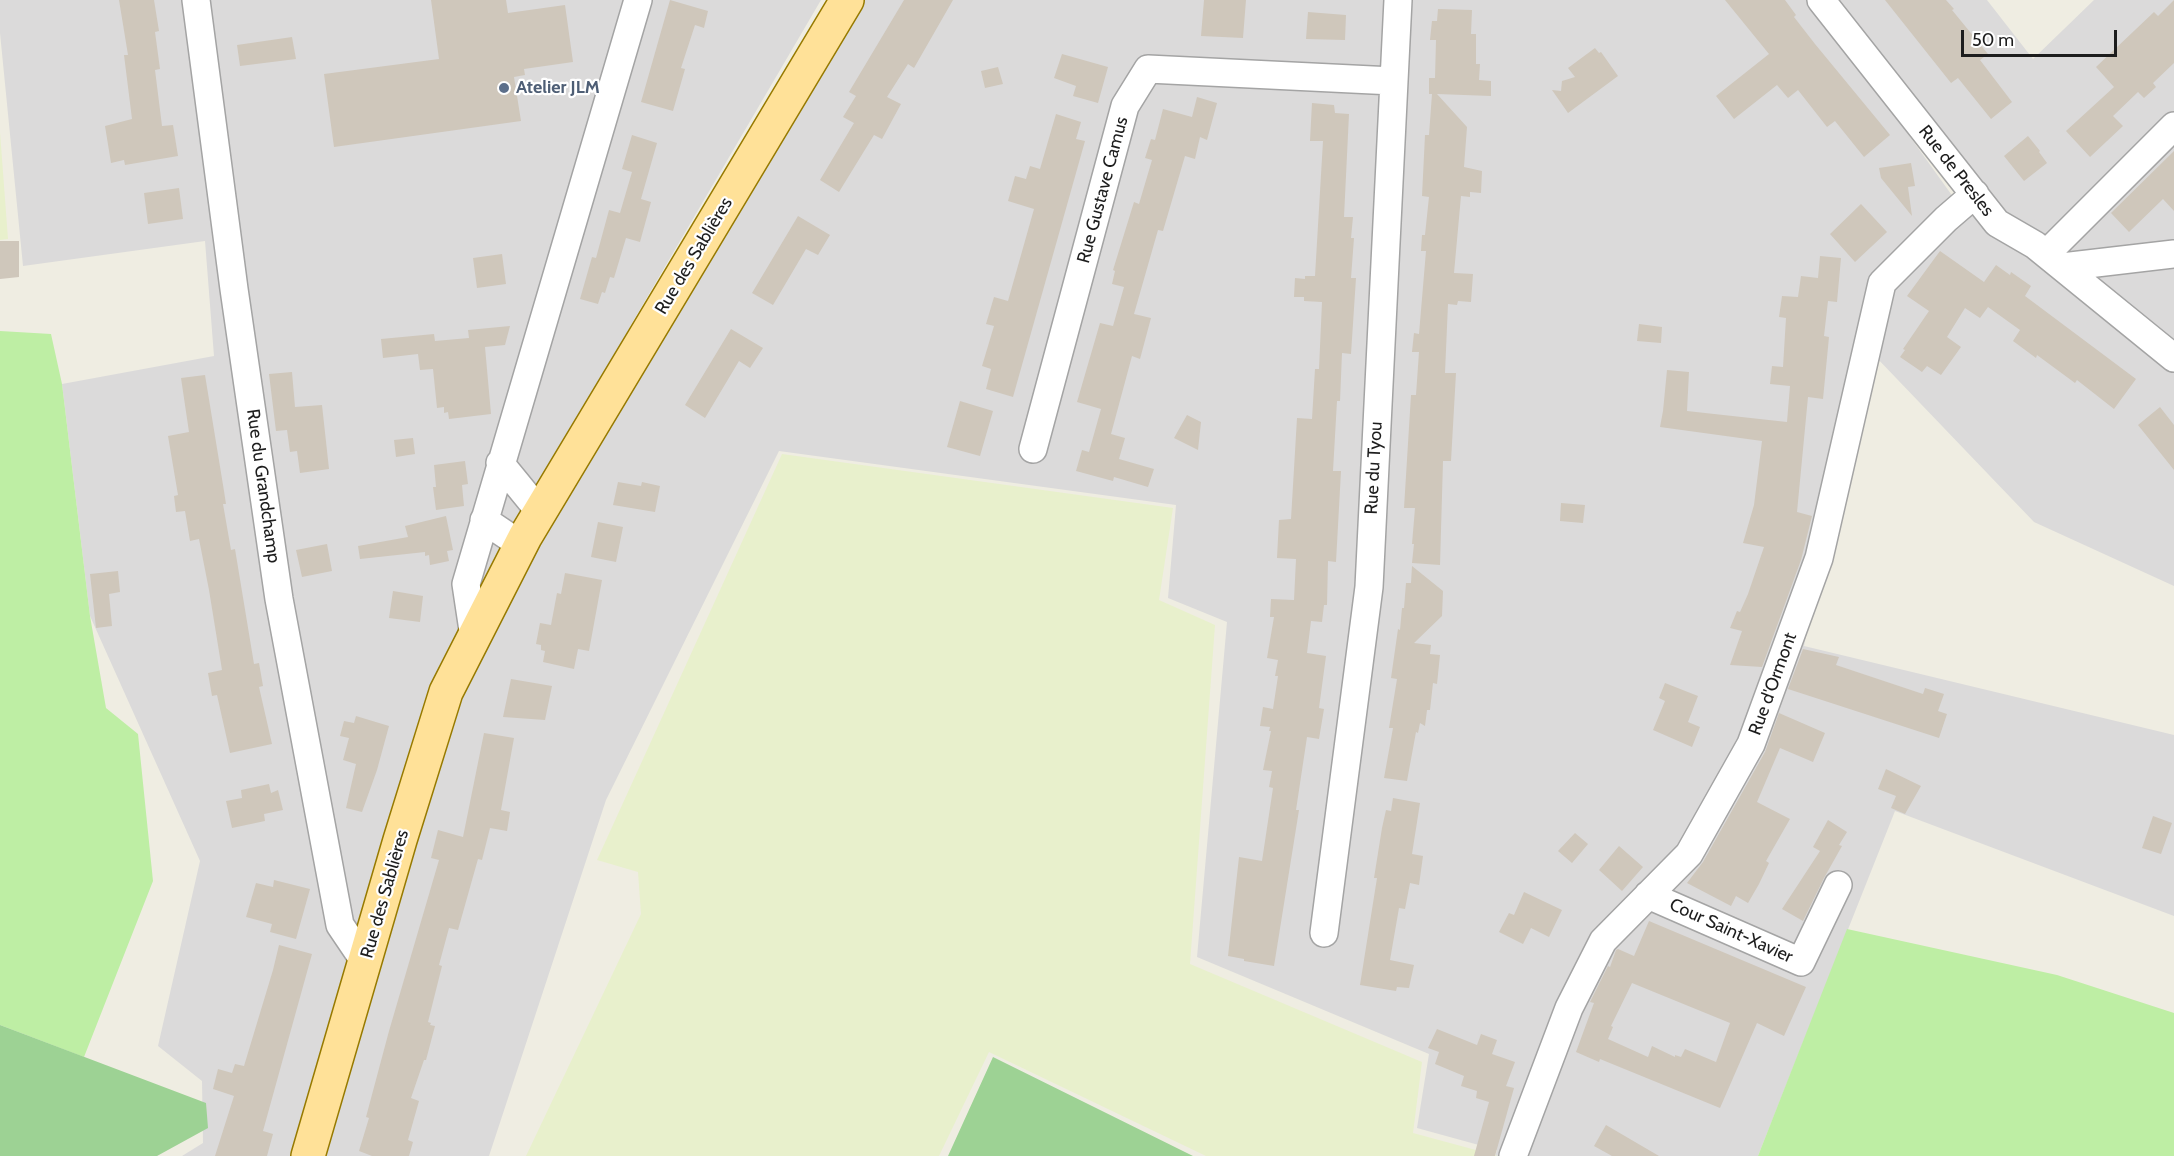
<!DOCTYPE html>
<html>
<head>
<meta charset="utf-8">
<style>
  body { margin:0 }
  #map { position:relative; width:2174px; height:1156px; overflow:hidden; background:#efede2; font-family:Cabin,sans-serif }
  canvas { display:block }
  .scale { position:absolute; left:1961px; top:30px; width:156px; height:27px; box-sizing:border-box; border:3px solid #1d1d1d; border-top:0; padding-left:8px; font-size:18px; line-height:21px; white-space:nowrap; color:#1d1d1d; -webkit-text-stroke:4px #fff; paint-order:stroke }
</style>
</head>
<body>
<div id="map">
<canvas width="2174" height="1156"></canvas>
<div class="scale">50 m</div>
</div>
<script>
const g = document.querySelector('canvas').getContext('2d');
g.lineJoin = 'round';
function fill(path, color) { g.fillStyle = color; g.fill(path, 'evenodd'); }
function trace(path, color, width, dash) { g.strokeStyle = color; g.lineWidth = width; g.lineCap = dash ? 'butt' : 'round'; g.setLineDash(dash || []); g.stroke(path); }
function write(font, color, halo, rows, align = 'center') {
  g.font = font + ' Cabin,sans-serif'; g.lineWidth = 4.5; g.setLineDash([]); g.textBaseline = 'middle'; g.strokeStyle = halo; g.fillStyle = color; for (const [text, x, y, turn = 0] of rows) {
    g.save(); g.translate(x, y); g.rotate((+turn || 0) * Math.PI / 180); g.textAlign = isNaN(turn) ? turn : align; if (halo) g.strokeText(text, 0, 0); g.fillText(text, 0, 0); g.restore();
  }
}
const residential = new Path2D(`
  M 0,0 L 821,0 L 632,323 L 427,710 L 301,1156 L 182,1156 L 203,1143 L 202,1081 L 158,1046 L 200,861 L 90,616 L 62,384 L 214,356 L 205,241 L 23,266 L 0,33 Z
  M 858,0 L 1810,0 L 1832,28 L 1956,201 L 1875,284 L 1804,646 L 2174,735 L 2174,916 L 1895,811 L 1758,1156 L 1495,1156 L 1497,1150 L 1417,1128 L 1429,1054 L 1197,957 L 1227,622 L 1168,598 L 1176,505 L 779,451 L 606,800 L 489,1156 L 325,1156 L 447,712 L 539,528 Z
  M 1825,0 L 1987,0 L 2033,59 L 2094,0 L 2174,0 L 2174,586 L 2034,522 L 1874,355 L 1887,286 L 1975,205 Z`);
const farmland = new Path2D(`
  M 0,132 L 8,239 L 0,240 Z
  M 782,454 L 1173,508 L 1159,600 L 1215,625 L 1190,964 L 1422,1062 L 1413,1133 L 1498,1156 L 1206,1156 L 989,1052 L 939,1156 L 526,1156 L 641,914 L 638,872 L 597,860 Z`);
const grass = new Path2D(`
  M 0,331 L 51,334 L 62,384 L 90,616 L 106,708 L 138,734 L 153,881 L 84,1057 L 0,1025 Z
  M 1847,929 L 2057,975 L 2174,1013 L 2174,1156 L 1758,1156 Z`);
const forest = new Path2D(`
  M 0,1025 L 206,1103 L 208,1128 L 157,1156 L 0,1156 Z
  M 993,1057 L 1193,1156 L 948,1156 Z`);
const building = new Path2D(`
  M 119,0 L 154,0 L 159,31 L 155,32 L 160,69 L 155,70 L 162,126 L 173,125 L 178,156 L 125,165 L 124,160 L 111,163 L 105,126 L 132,119 L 124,55 L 128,55 Z
  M 431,0 L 506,0 L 508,13 L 565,5 L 573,62 L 524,69 L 525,75 L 514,77 L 521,121 L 334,147 L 324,74 L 439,59 Z
  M 670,0 L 708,11 L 704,28 L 695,25 L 681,68 L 685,69 L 673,111 L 641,102 Z
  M 904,0 L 953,0 L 914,68 L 908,64 L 887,97 L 901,104 L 882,139 L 874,135 L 839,192 L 820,180 L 854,123 L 843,117 L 856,96 L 849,92 Z
  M 1204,0 L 1246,0 L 1243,38 L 1201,36 Z
  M 1725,0 L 1785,0 L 1796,15 L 1794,17 L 1815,44 L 1890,135 L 1864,157 L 1835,121 L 1827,127 L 1798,90 L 1788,98 L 1777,85 L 1734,119 L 1716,96 L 1769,54 Z
  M 1885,0 L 1946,0 L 1954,9 L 1952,10 L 1988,54 L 1980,60 L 2012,102 L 1991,119 L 1958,78 L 1951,83 Z
  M 2174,0 L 2174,63 L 2153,83 L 2156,87 L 2144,98 L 2138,92 L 2113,116 L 2123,126 L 2090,157 L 2066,131 L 2114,87 L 2096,67 L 2154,12 L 2158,16 Z
  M 1438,9 L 1472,10 L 1471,34 L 1476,34 L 1476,64 L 1480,64 L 1479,80 L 1491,81 L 1491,96 L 1437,94 L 1467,127 L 1464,167 L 1482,171 L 1481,193 L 1470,192 L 1470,197 L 1461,196 L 1454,273 L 1473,274 L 1471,302 L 1458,301 L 1457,305 L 1448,304 L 1445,373 L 1456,373 L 1451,461 L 1443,461 L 1440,565 L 1412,563 L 1414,544 L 1412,544 L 1415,508 L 1404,508 L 1411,395 L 1416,395 L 1419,352 L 1412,352 L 1414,333 L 1419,334 L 1426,251 L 1421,251 L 1422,235 L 1425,235 L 1429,197 L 1422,196 L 1425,135 L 1429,135 L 1432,94 L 1429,94 L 1429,78 L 1435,78 L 1436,40 L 1430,40 L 1432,21 L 1437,21 Z
  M 1308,12 L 1346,15 L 1345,40 L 1306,39 Z
  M 292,37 L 296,59 L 240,66 L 237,45 Z
  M 1595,48 L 1599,53 L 1601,52 L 1618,76 L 1568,113 L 1552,90 L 1561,91 L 1562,81 L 1575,77 L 1568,68 Z
  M 1062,54 L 1108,67 L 1098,103 L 1073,96 L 1076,86 L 1054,78 Z
  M 998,67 L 1003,84 L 985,88 L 981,71 Z
  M 1197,97 L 1217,103 L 1207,140 L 1200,137 L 1195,159 L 1185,156 L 1163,231 L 1158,230 L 1134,314 L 1151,318 L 1140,359 L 1132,356 L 1111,434 L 1125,438 L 1119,459 L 1154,469 L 1148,487 L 1114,477 L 1113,481 L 1076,471 L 1082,450 L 1089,452 L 1101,409 L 1077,402 L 1100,323 L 1113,326 L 1124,287 L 1112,284 L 1115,271 L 1113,270 L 1134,202 L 1139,204 L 1152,160 L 1145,158 L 1151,139 L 1155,140 L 1163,109 L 1192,117 Z
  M 1312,103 L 1334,105 L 1335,113 L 1349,114 L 1344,217 L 1353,217 L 1351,238 L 1354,238 L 1351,278 L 1356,278 L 1351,354 L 1342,353 L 1340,401 L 1337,401 L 1333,471 L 1341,471 L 1336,562 L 1328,561 L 1327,605 L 1324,605 L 1322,622 L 1311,621 L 1307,653 L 1326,656 L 1319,708 L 1324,709 L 1319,739 L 1307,737 L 1296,810 L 1299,810 L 1274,966 L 1244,961 L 1244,959 L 1228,956 L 1239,857 L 1262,861 L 1273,788 L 1269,787 L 1272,771 L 1263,770 L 1271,731 L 1269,731 L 1270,727 L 1260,726 L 1263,707 L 1273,709 L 1278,676 L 1275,676 L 1278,660 L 1267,658 L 1274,617 L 1270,617 L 1271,599 L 1294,600 L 1296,559 L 1277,558 L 1279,520 L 1291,519 L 1297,418 L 1312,419 L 1315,369 L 1319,369 L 1322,302 L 1304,301 L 1304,297 L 1294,297 L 1295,278 L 1305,279 L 1305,276 L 1315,276 L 1323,141 L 1310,141 Z
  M 1056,114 L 1081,122 L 1076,139 L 1085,141 L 1013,397 L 986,389 L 991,369 L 982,366 L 994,326 L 986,324 L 994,297 L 1008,301 L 1034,209 L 1008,201 L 1015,176 L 1026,179 L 1030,166 L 1040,169 Z
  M 632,135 L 657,143 L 641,199 L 651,202 L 640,242 L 626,238 L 614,278 L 610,277 L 605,293 L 602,292 L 598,304 L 580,299 L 592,257 L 596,258 L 609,210 L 620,213 L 632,172 L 622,169 Z
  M 2028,136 L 2040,151 L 2039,152 L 2047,163 L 2024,181 L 2004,156 Z
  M 2174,151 L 2174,211 L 2163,199 L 2129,232 L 2111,213 Z
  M 1911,163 L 1915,186 L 1908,187 L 1912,216 L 1881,178 L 1879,168 Z
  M 179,188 L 183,219 L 148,224 L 144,193 Z
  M 1861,204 L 1887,232 L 1855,262 L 1830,234 Z
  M 798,216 L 830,235 L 818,255 L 806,249 L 773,305 L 752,293 Z
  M 0,241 L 19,241 L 19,277 L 0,279 Z
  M 1940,251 L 1984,282 L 1996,265 L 2010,275 L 2011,272 L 2031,286 L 2025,296 L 2136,379 L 2114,409 L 2077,380 L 2075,383 L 2037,355 L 2036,358 L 2013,341 L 2020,330 L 1988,307 L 1980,318 L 1965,308 L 1947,337 L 1961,347 L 1941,375 L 1927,366 L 1922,372 L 1900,357 L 1905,350 L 1903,349 L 1929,311 L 1907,296 Z
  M 502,254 L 506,284 L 477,288 L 473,258 Z
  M 1820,256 L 1841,258 L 1837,302 L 1828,301 L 1824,336 L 1829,337 L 1823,399 L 1808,397 L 1797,512 L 1812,516 L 1801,560 L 1762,667 L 1730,665 L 1742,631 L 1730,628 L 1737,611 L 1740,612 L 1748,594 L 1764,547 L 1743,543 L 1754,505 L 1762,441 L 1660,427 L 1663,411 L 1667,370 L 1689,372 L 1687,411 L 1787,422 L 1790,386 L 1770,384 L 1772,366 L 1783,367 L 1786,318 L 1779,317 L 1782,296 L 1798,297 L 1801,276 L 1818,278 Z
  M 1639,324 L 1662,327 L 1661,343 L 1637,341 Z
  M 510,326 L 505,345 L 485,347 L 491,414 L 449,419 L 448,412 L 444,413 L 444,407 L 437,408 L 433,369 L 420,370 L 418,354 L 383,358 L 381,339 L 434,334 L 435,341 L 469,338 L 468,330 Z
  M 731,329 L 763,348 L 750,368 L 739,361 L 705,418 L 685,405 Z
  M 292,372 L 295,407 L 322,405 L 329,469 L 300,473 L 297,451 L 290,452 L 287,430 L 276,431 L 269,374 Z
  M 205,375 L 224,491 L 226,504 L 223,504 L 231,550 L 235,549 L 254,664 L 259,663 L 263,686 L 259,687 L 272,744 L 230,753 L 217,695 L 212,696 L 208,673 L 222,670 L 209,590 L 199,539 L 190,541 L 185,511 L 176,512 L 174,496 L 178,495 L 168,436 L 189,432 L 181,378 Z
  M 960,401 L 993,411 L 980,456 L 947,447 Z
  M 2160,407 L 2174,425 L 2174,470 L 2138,425 Z
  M 1187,415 L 1201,422 L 1198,450 L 1174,438 Z
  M 413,438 L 415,454 L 396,457 L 394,440 Z
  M 465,461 L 468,484 L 462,485 L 464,506 L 436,510 L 433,487 L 436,487 L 434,465 Z
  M 618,482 L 641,486 L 642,482 L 660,486 L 655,512 L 613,505 Z
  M 1561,503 L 1585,505 L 1583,523 L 1560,521 Z
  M 446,516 L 453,550 L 447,551 L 449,561 L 430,565 L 429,555 L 425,556 L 425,552 L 360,559 L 358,546 L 408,537 L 405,526 Z
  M 598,522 L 623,527 L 616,562 L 591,557 Z
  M 327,544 L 332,571 L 302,577 L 296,550 Z
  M 1412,566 L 1443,591 L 1442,616 L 1414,643 L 1431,645 L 1430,654 L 1440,655 L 1437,684 L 1433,683 L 1430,710 L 1427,710 L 1425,726 L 1420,723 L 1418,733 L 1416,732 L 1407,781 L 1384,778 L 1393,728 L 1389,728 L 1397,679 L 1391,678 L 1398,629 L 1400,630 L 1402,608 L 1404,608 L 1406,583 L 1411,583 Z
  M 118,571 L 120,592 L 109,594 L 112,626 L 96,628 L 90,574 Z
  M 565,573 L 602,580 L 589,651 L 578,649 L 574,669 L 543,662 L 545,651 L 541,650 L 541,645 L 536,644 L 540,623 L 551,625 L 557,593 L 561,594 Z
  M 393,591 L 423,596 L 420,622 L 389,618 Z
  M 1803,649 L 1839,657 L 1836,665 L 1923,694 L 1925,688 L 1944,694 L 1938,711 L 1947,714 L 1939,738 L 1788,689 Z
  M 511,679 L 552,686 L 545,720 L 503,717 Z
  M 1665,683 L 1698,696 L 1688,722 L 1700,727 L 1692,747 L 1653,730 L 1665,701 L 1659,698 Z
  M 1779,713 L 1825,733 L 1813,762 L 1780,748 L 1757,802 L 1790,819 L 1766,861 L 1769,863 L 1759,884 L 1748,903 L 1736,896 L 1731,906 L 1687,883 L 1703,862 L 1765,752 Z
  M 356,716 L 389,726 L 377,770 L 362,812 L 346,808 L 356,764 L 343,760 L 349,738 L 340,736 L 344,721 L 354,723 Z
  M 484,733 L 514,738 L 501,810 L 510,812 L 507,831 L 490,828 L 482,860 L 478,859 L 458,930 L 449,928 L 439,965 L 442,966 L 428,1022 L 431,1023 L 430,1025 L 435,1026 L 426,1060 L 424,1060 L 411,1098 L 419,1101 L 408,1140 L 413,1142 L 409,1156 L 372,1156 L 359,1151 L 369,1118 L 366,1117 L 389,1031 L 439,860 L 431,858 L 438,830 L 463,837 Z
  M 1886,769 L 1921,786 L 1905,814 L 1891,808 L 1896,796 L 1878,789 Z
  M 269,784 L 271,793 L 278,790 L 283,810 L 264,814 L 265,821 L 232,828 L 226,801 L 242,798 L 241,790 Z
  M 1393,798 L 1420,803 L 1412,854 L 1423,856 L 1419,885 L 1410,883 L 1405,909 L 1399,908 L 1390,960 L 1414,965 L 1409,988 L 1397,987 L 1396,991 L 1360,985 L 1377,878 L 1374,878 L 1382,828 L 1386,810 L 1391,811 Z
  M 2153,816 L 2172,823 L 2161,854 L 2142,848 Z
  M 1828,820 L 1847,832 L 1839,845 L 1842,846 L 1824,878 L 1803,921 L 1782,909 L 1820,851 L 1813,847 Z
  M 1575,833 L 1588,844 L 1572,863 L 1558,851 Z
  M 1619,846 L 1643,867 L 1622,891 L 1599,870 Z
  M 274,880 L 310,889 L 296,939 L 270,932 L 272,924 L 246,917 L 256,883 L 273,887 Z
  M 1524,892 L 1562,910 L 1549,937 L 1531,928 L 1523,944 L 1499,932 L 1509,913 L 1514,915 Z
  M 1649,921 L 1806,987 L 1784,1036 L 1757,1023 L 1720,1108 L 1600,1059 L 1599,1062 L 1576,1052 L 1594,1003 L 1590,1002 L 1608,966 L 1610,967 L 1616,950 L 1618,949 L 1634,956 ZM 1632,983 L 1730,1023 L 1716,1062 L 1685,1049 L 1681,1057 L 1675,1055 L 1675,1057 L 1652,1046 L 1648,1057 L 1608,1039 L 1613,1027 L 1611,1026 Z
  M 279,945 L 312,954 L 263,1131 L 273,1134 L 267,1156 L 215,1156 L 234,1096 L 213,1089 L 218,1069 L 232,1073 L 235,1064 L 244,1066 L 273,970 Z
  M 1437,1029 L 1477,1045 L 1481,1034 L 1497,1040 L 1492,1054 L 1515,1062 L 1506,1086 L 1514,1088 L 1495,1156 L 1474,1156 L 1489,1102 L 1476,1098 L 1477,1091 L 1461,1086 L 1464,1076 L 1435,1064 L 1439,1052 L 1428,1048 Z
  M 1606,1125 L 1659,1156 L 1612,1156 L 1594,1146 Z`);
const minor = new Path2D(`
  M 196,0 L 234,289 L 279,599 L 340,925 L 365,962
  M 1821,0 L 1997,223 L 2035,245 L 2174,358
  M 2046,254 L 2174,126
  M 2062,267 L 2174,254
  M 1033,449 L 1125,106 L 1148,69 L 1393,81
  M 500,463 L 540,512
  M 484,520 L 521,545
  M 474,637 L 466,584 L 638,0
  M 1648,895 L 1801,962 L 1838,885
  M 1324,933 L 1369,587 L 1398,0
  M 1513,1156 L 1569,1008 L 1603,941 L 1689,854 L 1751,744 L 1819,558 L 1882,283 L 1946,219 L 1975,194`);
const major = new Path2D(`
  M 308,1156 L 400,840 L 446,692 L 525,537 L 847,0`);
const markers = [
  [504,88,6,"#5c6f8a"]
];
const serviceNames = [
  ["Atelier JLM",516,88]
];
const streetNames = [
  ["Rue de Presles",1956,171,52],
  ["Rue Gustave Camus",1103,190,-75],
  ["Rue des Sablières",694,256,-59],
  ["Rue du Tyou",1374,468,-87],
  ["Rue du Grandchamp",263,486,82],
  ["Rue d'Ormont",1773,684,-70],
  ["Rue des Sablières",385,894,-74],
  ["Cour Saint-Xavier",1731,931,24]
];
fill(residential, '#dbdada');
fill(farmland, '#e8f0cc');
fill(grass, '#beeea4');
fill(forest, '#9dd294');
fill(building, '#cfc7bb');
trace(minor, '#a4a4a4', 30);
trace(major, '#977a00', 36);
trace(minor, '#fff', 27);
trace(major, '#ffe198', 33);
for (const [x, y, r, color] of markers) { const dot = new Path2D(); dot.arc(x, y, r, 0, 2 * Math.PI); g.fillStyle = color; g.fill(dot); trace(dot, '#fff', 2); }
write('bold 18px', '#4e5e75', '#fff', serviceNames, 'left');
write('18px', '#1d1d1d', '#fff', streetNames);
</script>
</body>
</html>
